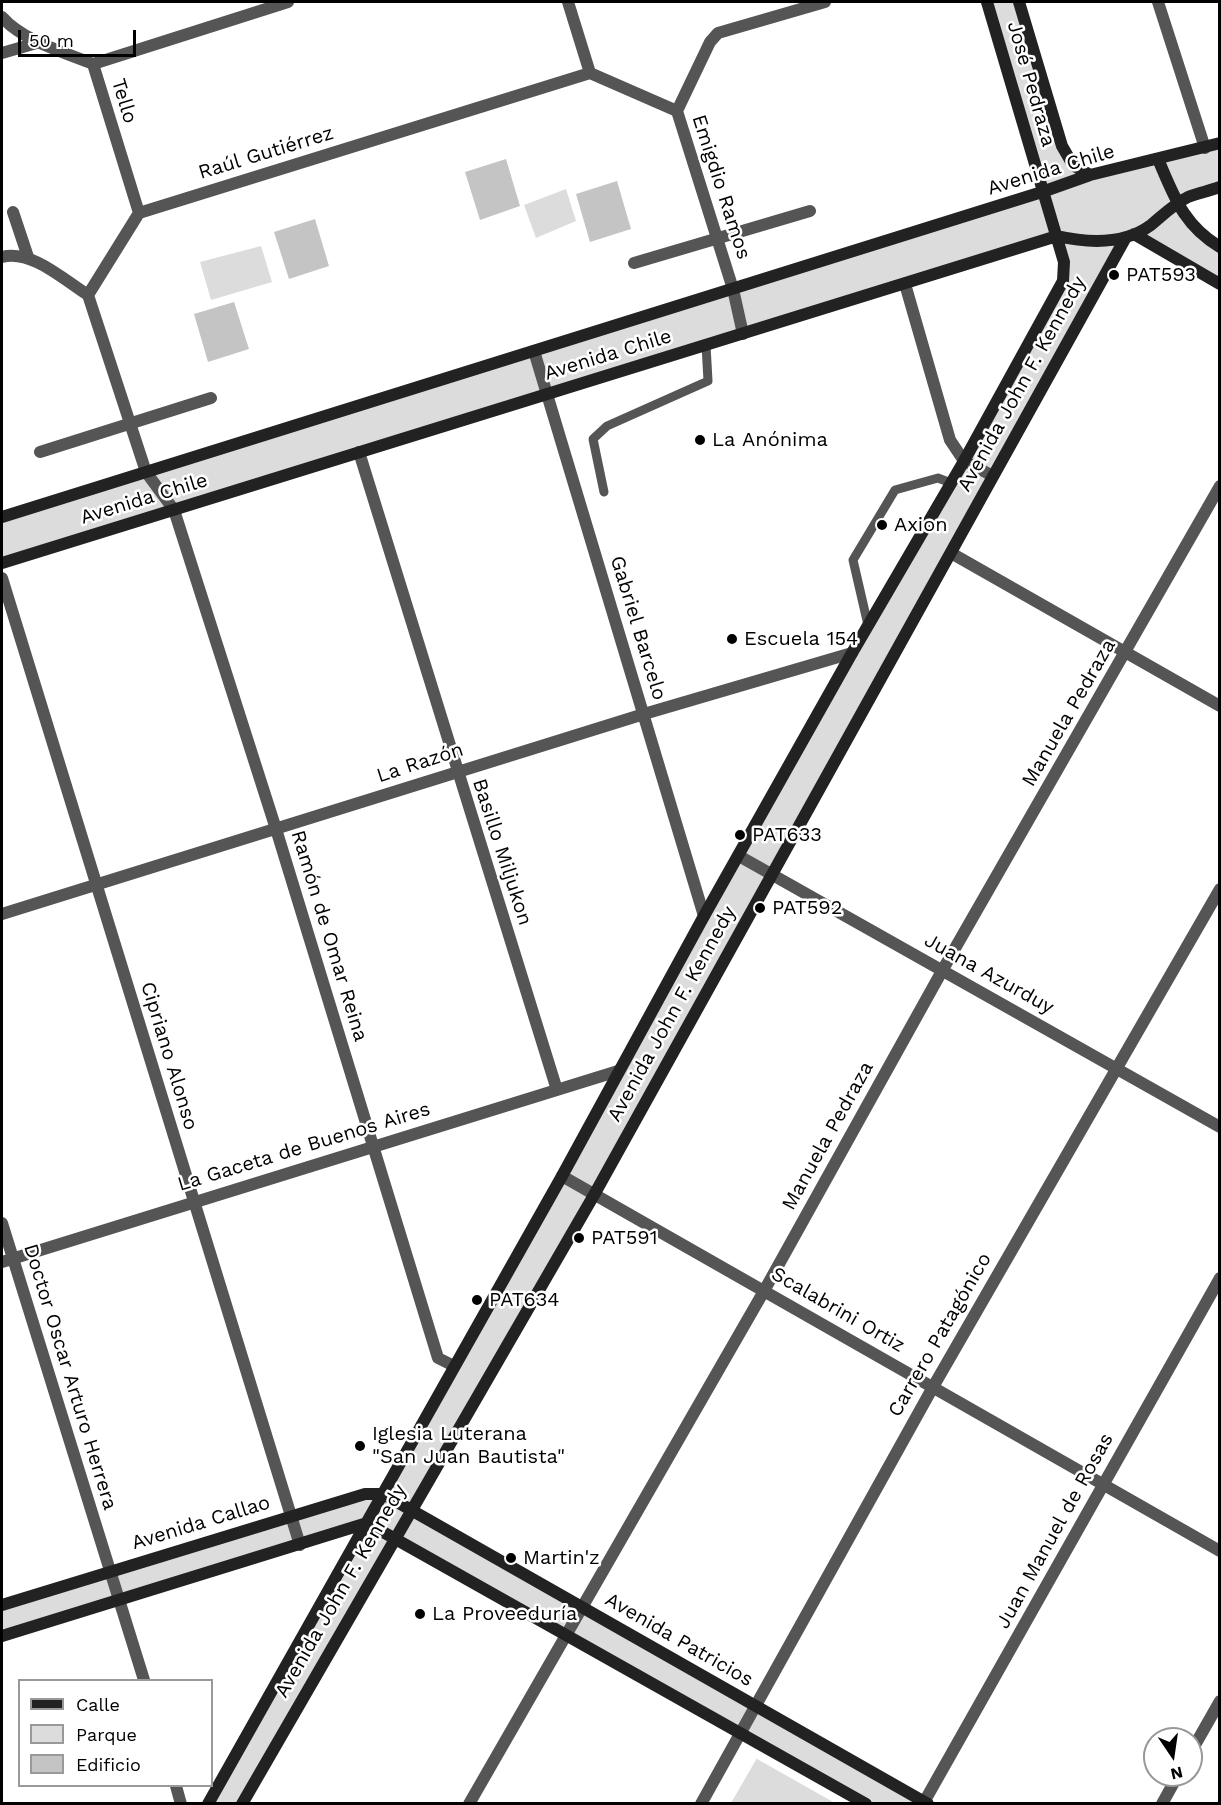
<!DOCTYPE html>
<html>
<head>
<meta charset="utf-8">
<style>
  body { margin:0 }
  #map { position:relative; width:1221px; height:1805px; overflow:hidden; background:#fff; font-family:"Work Sans",sans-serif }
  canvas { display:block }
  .frame { position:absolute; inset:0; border:3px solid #000; pointer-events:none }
  .legend { position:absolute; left:18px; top:1679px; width:195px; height:108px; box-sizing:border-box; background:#fff; border:2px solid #999; margin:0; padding:8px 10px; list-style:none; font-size:18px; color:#000 }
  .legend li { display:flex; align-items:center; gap:12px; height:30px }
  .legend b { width:30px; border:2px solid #999 }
  .north { position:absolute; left:1143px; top:1727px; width:60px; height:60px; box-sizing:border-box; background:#fff; border:2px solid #999; border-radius:50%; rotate:167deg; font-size:16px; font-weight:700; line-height:24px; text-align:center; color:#000 }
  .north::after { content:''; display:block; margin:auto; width:21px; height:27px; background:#000; clip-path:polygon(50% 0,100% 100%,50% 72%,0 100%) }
  .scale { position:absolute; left:18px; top:30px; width:118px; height:27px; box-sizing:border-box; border:3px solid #000; border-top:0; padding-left:8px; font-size:18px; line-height:21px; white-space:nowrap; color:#000; -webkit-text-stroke:4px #fff; paint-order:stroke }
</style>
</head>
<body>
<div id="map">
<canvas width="1221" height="1805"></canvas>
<div class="frame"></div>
<ul class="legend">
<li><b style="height:8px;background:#222"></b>Calle</li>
<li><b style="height:16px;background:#dcdcdc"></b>Parque</li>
<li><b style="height:16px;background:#c4c4c4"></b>Edificio</li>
</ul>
<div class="north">N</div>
<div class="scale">50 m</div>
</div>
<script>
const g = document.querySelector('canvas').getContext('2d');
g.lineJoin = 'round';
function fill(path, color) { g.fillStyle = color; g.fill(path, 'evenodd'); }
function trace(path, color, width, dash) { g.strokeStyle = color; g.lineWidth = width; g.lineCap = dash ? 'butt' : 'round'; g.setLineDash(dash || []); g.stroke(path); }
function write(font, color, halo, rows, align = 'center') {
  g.font = font + ' "Work Sans",sans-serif'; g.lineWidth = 5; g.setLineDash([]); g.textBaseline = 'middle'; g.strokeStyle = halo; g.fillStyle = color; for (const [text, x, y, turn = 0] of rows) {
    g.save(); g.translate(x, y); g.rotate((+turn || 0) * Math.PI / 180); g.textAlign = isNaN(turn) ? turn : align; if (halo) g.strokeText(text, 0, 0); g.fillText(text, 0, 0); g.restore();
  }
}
const green = new Path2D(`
  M 987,2 L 1019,2 L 1062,146 L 1090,175 L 1219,143 L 1219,187 L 1177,204 L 1219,247 L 1219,284 L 1134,234 L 993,476 L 410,1509 L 928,1803 L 866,1803 L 394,1538 L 242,1803 L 208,1803 L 367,1524 L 2,1636 L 2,1605 L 383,1494 L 1063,281 L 1057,237 L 2,563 L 2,517 L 1042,192 Z
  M 566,189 L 576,221 L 536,238 L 524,205 Z
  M 261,246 L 272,282 L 211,300 L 200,262 Z
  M 757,1758 L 757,1759 L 835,1803 L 731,1803 Z`);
const building = new Path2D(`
  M 506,159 L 520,206 L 480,220 L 465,172 Z
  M 617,181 L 631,229 L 590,242 L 576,194 Z
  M 315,219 L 329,266 L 289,279 L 274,232 Z
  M 234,302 L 249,349 L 208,362 L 194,314 Z`);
const lane = new Path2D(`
  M 604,492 L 593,439 L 607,426 L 708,381 L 706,345
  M 868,625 L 853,560 L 895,490 L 938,478 L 951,483`);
const street = new Path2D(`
  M 568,2 L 590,73 L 677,111 L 733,289 L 743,334
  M 1158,2 L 1205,148
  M 2,17 C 23,41 64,52 93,64 L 139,213
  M 2,53 L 40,42
  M 93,64 L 288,2
  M 677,111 L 710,42 L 718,33 L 825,2
  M 13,212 L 28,257
  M 2,257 C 31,249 64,280 88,295 L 139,213 L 590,73
  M 634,263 L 810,211
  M 905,284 L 950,440 L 964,461 L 993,476
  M 88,295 L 146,472 L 174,510 L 276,829 L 438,1358 L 454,1366
  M 534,351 L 704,916
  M 40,452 L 211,398
  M 359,452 L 557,1090
  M 951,553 L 1220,706
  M 2,578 L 300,1545
  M 739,856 L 1220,1127
  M 2,914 L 644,714 L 852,653
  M 562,1176 L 1220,1551
  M 2,1223 L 144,1680
  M 2,1262 L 618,1071
  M 1191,1752 L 1220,1701
  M 176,1786 L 181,1804
  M 469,1804 L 764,1291 L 942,971 L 1220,486
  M 701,1804 L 933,1387 L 1220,889
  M 923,1804 L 1220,1278
  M 1162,1804 L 1178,1775`);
const secondary = new Path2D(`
  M 1019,2 L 1062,146 L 1073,165 L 1090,175
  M 1158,159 C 1174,196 1183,225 1220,247
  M 1134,234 L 1220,284
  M 2,517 L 1042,192 L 1090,175 L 1220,143
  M 2,563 L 1057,236 C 1088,243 1124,245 1151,225 C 1163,215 1174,204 1188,197 C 1198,193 1209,191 1220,187
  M 2,1605 L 365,1494 L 383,1494 L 928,1804
  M 2,1636 L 367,1523 L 866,1804
  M 208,1804 L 562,1176 L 704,916 L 852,653 L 964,461 L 1063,281 L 1064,262 L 987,2
  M 242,1804 L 594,1195 L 1126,237`);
const markers = [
  [1114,275,6,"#000"],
  [700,440,6,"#000"],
  [882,525,6,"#000"],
  [732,639,6,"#000"],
  [740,835,6,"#000"],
  [760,908,6,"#000"],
  [579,1238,6,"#000"],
  [477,1300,6,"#000"],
  [360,1446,6,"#000"],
  [511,1558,6,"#000"],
  [420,1614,6,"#000"]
];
const streetNames = [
  ["José Pedraza",1031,84,74],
  ["Tello",124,101,73],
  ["Raúl Gutiérrez",266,153,-17],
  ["Avenida Chile",1051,170,-17],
  ["Emigdio Ramos",721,187,72],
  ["Avenida Chile",608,355,-17],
  ["Avenida John F. Kennedy",1022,384,-61],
  ["Avenida Chile",144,499,-17],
  ["Gabriel Barcelo",638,628,73],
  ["Manuela Pedraza",1069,713,-60],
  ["La Razón",420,763,-18],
  ["Basillo Miljukon",502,852,72],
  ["Ramón de Omar Reina",329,936,73],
  ["Juana Azurduy",989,974,29],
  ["Avenida John F. Kennedy",672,1014,-61],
  ["Cipriano Alonso",169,1056,73],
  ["Manuela Pedraza",828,1136,-61],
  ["La Gaceta de Buenos Aires",304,1147,-17],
  ["Scalabrini Ortiz",838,1310,30],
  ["Carrero Patagónico",940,1335,-60],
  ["Doctor Oscar Arturo Herrera",70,1377,73],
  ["Avenida Callao",201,1523,-17],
  ["Juan Manuel de Rosas",1055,1531,-61],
  ["Avenida John F. Kennedy",341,1591,-60],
  ["Avenida Patricios",679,1640,30]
];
const poiNames = [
  ["PAT593",1126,275],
  ["La Anónima",712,440],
  ["Axion",894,525],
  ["Escuela 154",744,639],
  ["PAT633",752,835],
  ["PAT592",772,908],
  ["PAT591",591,1238],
  ["PAT634",489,1300],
  ["Iglesia Luterana",372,1434],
  ["\"San Juan Bautista\"",372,1457],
  ["Martin'z",523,1558],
  ["La Proveeduría",432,1614]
];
fill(green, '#dcdcdc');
fill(building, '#c4c4c4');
trace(lane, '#555', 9);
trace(street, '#555', 12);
trace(secondary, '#222', 12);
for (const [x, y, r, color] of markers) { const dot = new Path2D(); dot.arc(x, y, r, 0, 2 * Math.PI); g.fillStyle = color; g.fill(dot); trace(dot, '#fff', 2); }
write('20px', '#000', '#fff', streetNames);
write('20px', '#000', '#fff', poiNames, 'left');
</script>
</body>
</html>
